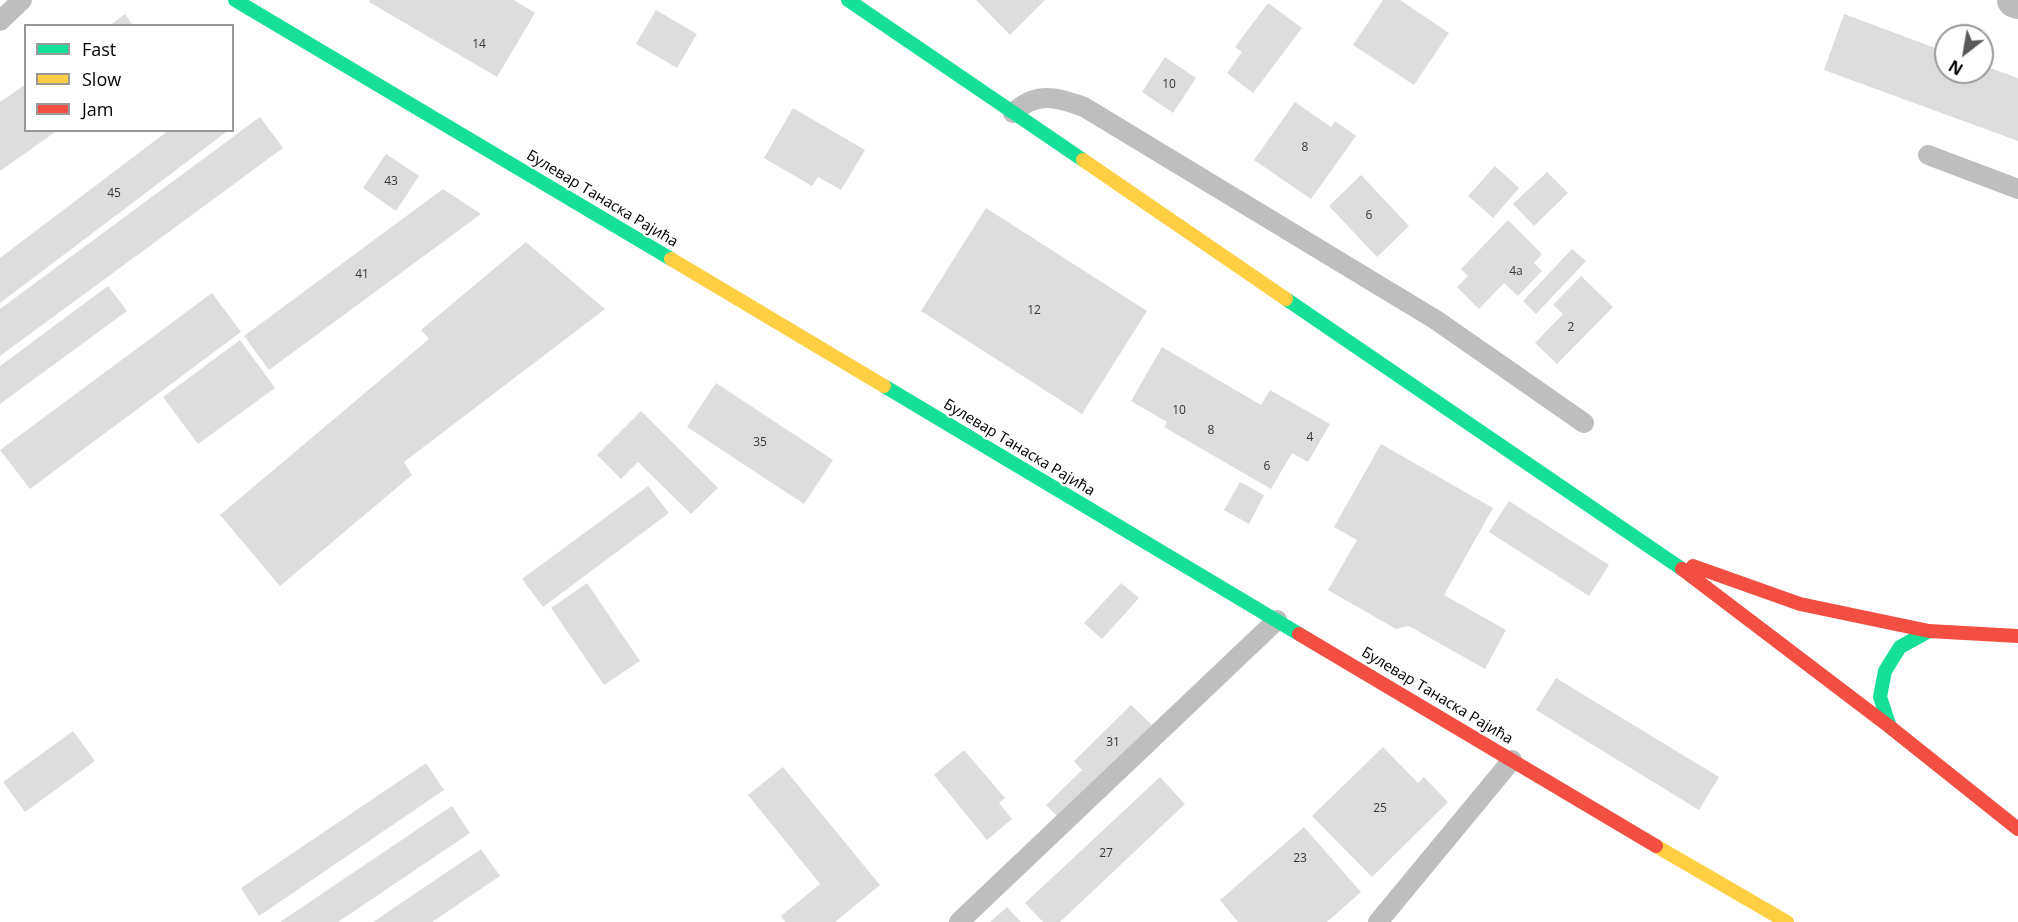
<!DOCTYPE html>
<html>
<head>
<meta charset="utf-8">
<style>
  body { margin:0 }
  #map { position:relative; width:2018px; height:922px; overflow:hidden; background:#fff; font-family:"Open Sans",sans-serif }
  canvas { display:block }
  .legend { position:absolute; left:24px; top:24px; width:210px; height:108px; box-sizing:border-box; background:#fff; border:2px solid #999; margin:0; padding:8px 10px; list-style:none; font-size:18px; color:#000 }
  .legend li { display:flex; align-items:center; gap:12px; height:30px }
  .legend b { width:30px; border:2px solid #999 }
  .north { position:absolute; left:1934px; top:24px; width:60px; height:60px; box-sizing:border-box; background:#fff; border:2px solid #999; border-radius:50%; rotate:211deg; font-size:16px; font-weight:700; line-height:24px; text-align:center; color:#000 }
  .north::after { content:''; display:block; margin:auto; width:21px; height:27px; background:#595959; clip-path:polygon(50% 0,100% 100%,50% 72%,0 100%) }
</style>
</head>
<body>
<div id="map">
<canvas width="2018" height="922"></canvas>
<ul class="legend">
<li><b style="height:8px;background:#16e098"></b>Fast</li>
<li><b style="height:8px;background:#ffcf43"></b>Slow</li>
<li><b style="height:8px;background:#f24e42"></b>Jam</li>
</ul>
<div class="north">N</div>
</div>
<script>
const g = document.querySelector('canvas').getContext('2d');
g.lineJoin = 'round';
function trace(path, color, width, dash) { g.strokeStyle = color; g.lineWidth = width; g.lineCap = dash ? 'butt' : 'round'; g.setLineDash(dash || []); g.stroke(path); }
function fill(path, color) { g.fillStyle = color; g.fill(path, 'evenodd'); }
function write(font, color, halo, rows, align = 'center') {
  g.font = font + ' "Open Sans",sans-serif'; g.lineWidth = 4.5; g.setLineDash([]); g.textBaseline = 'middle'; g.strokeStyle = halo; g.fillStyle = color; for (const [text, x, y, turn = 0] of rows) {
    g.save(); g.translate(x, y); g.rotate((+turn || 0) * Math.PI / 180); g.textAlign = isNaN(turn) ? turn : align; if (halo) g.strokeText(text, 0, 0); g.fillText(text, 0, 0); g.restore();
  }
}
const canal = new Path2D(`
  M 2015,0 L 2018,1`);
const building = new Path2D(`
  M 370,0 L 514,0 L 535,13 L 497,77 L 369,2 Z
  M 976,0 L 1045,0 L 1010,35 Z
  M 1383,0 L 1400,0 L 1449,33 L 1414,85 L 1353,45 Z
  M 1268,3 L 1302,28 L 1253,93 L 1227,73 L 1242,52 L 1235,47 Z
  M 656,10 L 697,34 L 677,68 L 636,44 Z
  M 125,14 L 133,26 L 109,26 Z
  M 1844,14 L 1946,52 L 1946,72 L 1982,72 L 1982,65 L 2018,78 L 2018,141 L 1824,70 Z
  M 1165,57 L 1196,78 L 1173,113 L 1142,92 Z
  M 26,84 L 26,130 L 58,130 L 0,171 L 0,102 Z
  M 1295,102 L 1331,127 L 1335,121 L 1356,136 L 1311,199 L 1254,160 Z
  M 793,108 L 865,150 L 841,190 L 818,177 L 812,186 L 764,158 Z
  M 260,117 L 283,148 L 0,356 L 0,309 Z
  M 169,130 L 229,130 L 0,303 L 0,258 Z
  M 386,154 L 419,176 L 396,211 L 363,188 Z
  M 1495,166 L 1519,188 L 1493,218 L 1468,196 Z
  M 1547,172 L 1568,193 L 1534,226 L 1513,204 Z
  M 1361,175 L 1409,226 L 1377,257 L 1329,206 Z
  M 443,189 L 481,214 L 269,370 L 244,336 Z
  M 986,208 L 1147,311 L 1082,414 L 921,311 Z
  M 1508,220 L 1542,254 L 1534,263 L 1542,271 L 1518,296 L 1504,283 L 1479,309 L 1457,287 L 1468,276 L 1461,269 Z
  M 526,242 L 605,309 L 404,462 L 412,475 L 280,586 L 220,515 L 429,339 L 421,330 Z
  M 1572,249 L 1586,261 L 1536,314 L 1523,301 Z
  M 1581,276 L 1613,307 L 1557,364 L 1535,343 L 1563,314 L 1553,305 Z
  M 108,286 L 127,311 L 0,404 L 0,366 Z
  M 212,293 L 241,332 L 30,489 L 0,450 Z
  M 240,340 L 275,388 L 198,444 L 163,397 Z
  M 1162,347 L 1261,405 L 1270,390 L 1330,424 L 1308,462 L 1292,453 L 1271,489 L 1164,427 L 1167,422 L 1131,401 Z
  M 716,383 L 833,460 L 804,504 L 687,427 Z
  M 641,411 L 718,488 L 691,514 L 638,462 L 621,479 L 597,455 Z
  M 1381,444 L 1493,508 L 1444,595 L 1506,630 L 1485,669 L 1409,626 L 1396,629 L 1328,590 L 1357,540 L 1334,527 Z
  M 1240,482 L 1264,495 L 1249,524 L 1224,510 Z
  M 648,486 L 669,513 L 543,607 L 522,579 Z
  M 1509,501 L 1609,565 L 1589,596 L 1489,532 Z
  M 587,583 L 640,661 L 604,685 L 551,608 Z
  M 1121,583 L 1139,598 L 1102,639 L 1084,623 Z
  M 1556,678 L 1719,777 L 1699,810 L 1536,710 Z
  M 1131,705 L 1152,725 L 1058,817 L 1046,805 L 1082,770 L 1074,761 Z
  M 73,731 L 95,761 L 25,812 L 3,782 Z
  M 1383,747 L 1418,783 L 1424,777 L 1448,802 L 1372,877 L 1312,816 Z
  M 964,750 L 1005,798 L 999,803 L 1012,819 L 987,840 L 934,775 Z
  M 426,763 L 444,790 L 259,916 L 241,888 Z
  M 783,767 L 880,885 L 835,922 L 785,922 L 781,916 L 820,884 L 748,795 Z
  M 1160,777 L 1185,804 L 1060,922 L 1043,922 L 1025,903 Z
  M 452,806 L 470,833 L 338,922 L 280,922 Z
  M 1304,827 L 1361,892 L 1327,922 L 1238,922 L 1220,900 Z
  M 481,849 L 500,876 L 432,922 L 373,922 Z
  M 1007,907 L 1021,922 L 990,922 Z`);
const lane = new Path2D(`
  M 0,21 L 22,0
  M 1013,113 C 1036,91 1057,97 1084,107 L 1436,320 L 1584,423
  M 1928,155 L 2018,189
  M 959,922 L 1277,620
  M 1378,922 L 1512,760`);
const fast = new Path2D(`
  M 235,0 L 671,259
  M 848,0 L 1083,160
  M 1286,299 L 1682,569
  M 884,386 L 1299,634
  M 1890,727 L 1880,697 L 1885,671 L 1900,647 L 1929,631`);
const slow = new Path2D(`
  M 1083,160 L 1286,299
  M 671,259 L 884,386
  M 1656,846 L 1787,922`);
const jam = new Path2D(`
  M 1693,566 L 1800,604 L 1929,631 L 2018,636
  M 1682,569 L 1890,727 L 2018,829
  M 1299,634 L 1656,846`);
const numberNames = [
  ["14",479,45],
  ["10",1169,85],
  ["8",1305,148],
  ["43",391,182],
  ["45",114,194],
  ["6",1369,216],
  ["4a",1516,272],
  ["41",362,275],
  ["12",1034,311],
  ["2",1571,328],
  ["10",1179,411],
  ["8",1211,431],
  ["4",1310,438],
  ["35",760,443],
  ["6",1267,467],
  ["31",1113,743],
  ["25",1380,809],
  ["27",1106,854],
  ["23",1300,859]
];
const streetNames = [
  ["Булевар Танаска Рајића",602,199,31],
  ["Булевар Танаска Рајића",1019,448,31],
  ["Булевар Танаска Рајића",1437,696,31]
];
trace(canal, '#bcbcbc', 36);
fill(building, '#ddd');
trace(lane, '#bebebe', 20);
trace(fast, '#16e098', 14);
trace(slow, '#ffcf43', 14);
trace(jam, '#f24e42', 14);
write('12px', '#373737', null, numberNames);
write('15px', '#000', '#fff', streetNames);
</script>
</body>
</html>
